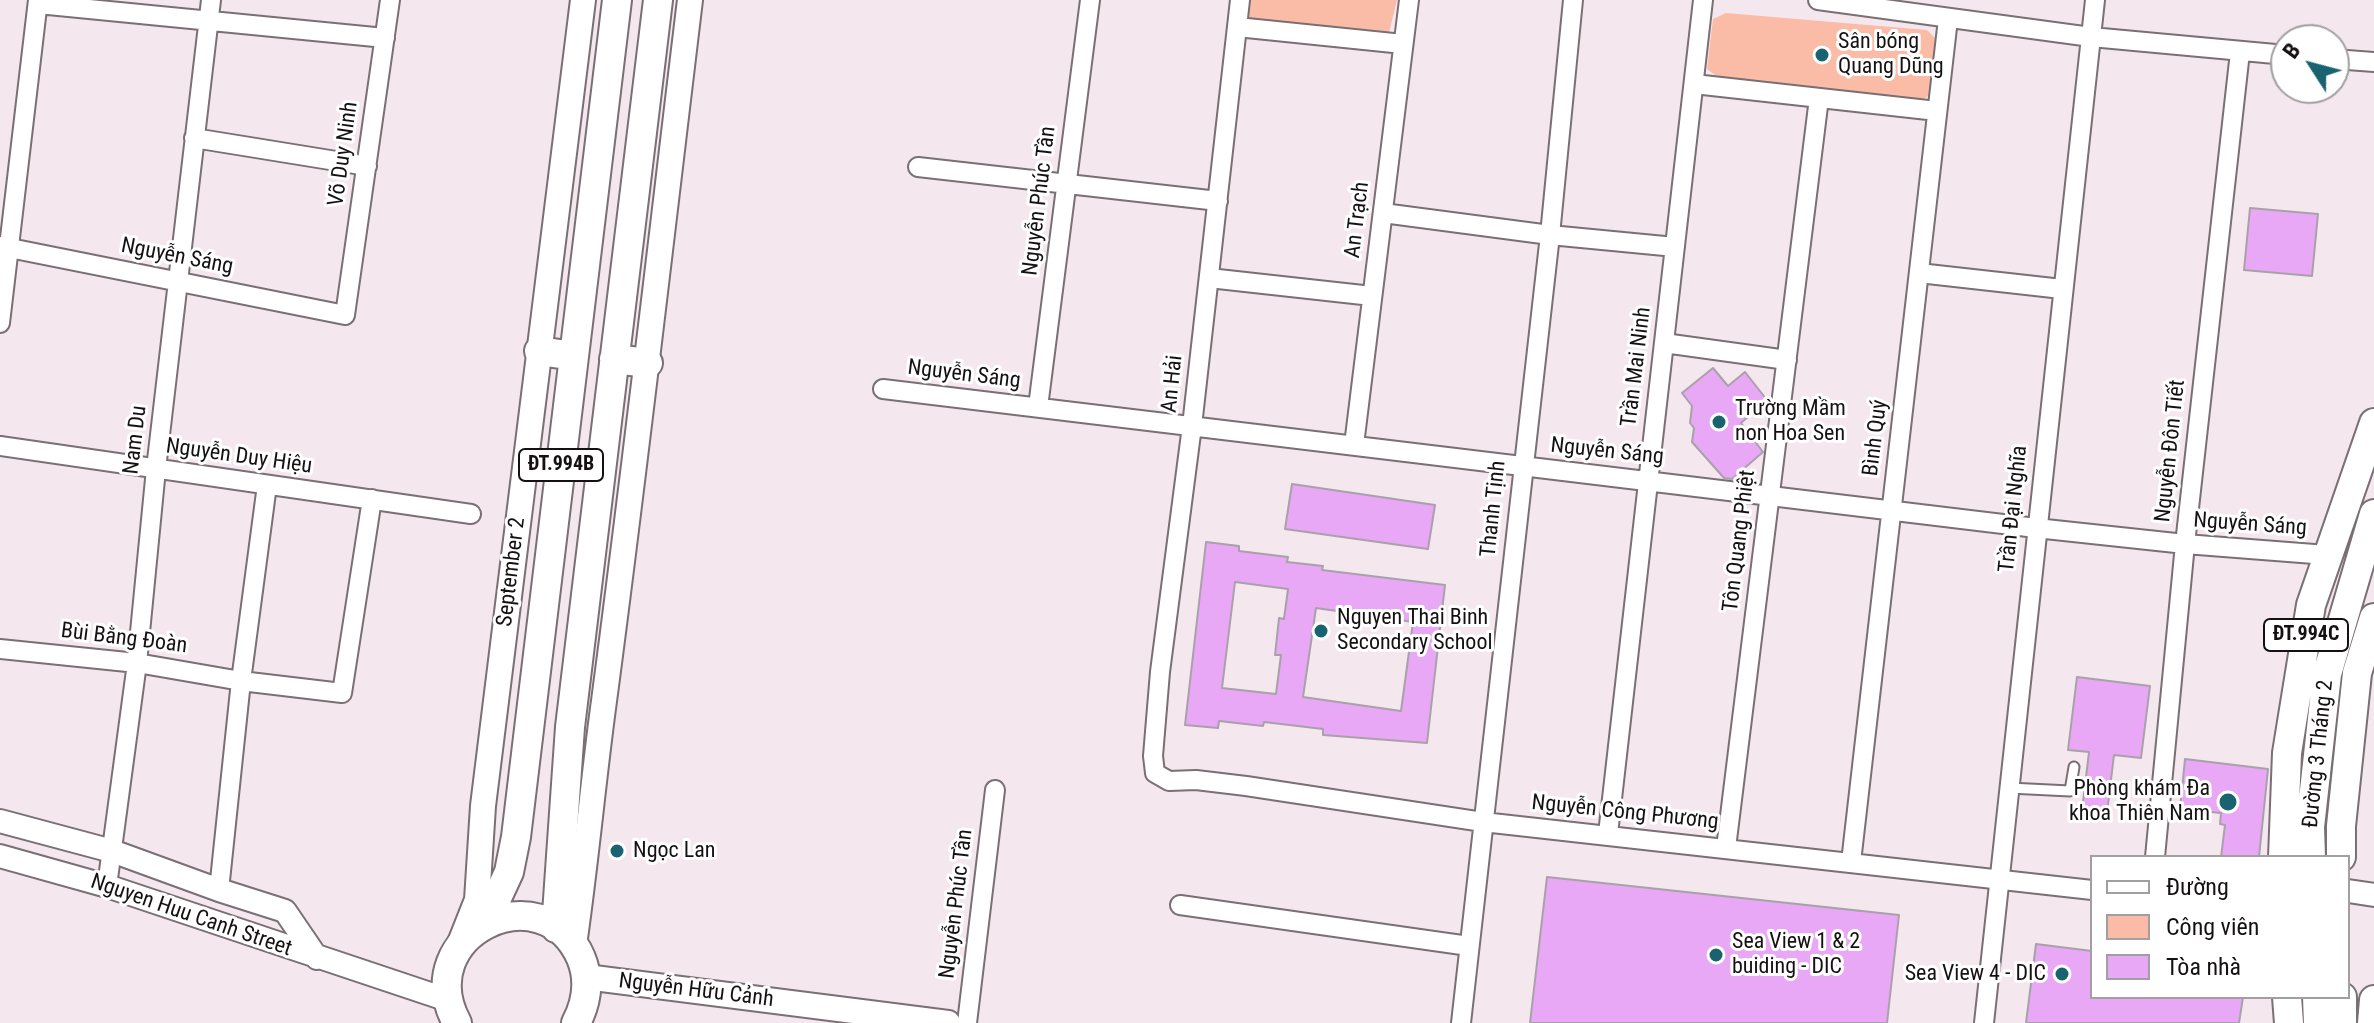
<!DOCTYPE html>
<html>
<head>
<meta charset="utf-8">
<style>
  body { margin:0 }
  #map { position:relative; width:2374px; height:1023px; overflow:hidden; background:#f4e8ee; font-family:"Roboto Condensed",sans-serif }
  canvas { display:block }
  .legend { position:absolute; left:2090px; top:855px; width:260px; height:144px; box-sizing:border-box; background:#fff; border:2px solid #a1a0a1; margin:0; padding:10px 14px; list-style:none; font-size:24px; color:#151113 }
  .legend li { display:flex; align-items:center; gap:16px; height:40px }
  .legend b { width:40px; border:2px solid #a1a0a1 }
  .north { position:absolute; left:2270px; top:24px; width:80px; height:80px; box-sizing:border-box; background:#fff; border:2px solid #a1a0a1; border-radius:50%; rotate:306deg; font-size:22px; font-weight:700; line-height:32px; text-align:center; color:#151113 }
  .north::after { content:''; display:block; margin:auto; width:28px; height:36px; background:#196270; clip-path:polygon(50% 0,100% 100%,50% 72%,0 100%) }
</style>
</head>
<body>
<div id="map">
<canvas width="2374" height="1023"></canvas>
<ul class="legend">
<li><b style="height:10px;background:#fff"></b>Đường</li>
<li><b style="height:22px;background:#fabca6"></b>Công viên</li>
<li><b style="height:22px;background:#e8a8f5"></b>Tòa nhà</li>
</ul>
<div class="north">B</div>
</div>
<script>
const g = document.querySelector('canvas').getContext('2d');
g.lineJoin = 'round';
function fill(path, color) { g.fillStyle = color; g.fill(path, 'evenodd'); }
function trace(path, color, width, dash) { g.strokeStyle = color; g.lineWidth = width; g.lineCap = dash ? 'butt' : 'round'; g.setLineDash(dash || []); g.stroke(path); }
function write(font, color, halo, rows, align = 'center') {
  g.font = font + ' "Roboto Condensed",sans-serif'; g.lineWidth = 6; g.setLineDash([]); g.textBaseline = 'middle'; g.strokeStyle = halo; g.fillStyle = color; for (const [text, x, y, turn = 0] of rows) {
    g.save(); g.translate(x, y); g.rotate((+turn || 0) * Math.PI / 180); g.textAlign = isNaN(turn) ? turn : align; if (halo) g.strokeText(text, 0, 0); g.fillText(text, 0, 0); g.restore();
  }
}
const green = new Path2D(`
  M 1249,0 L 1397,0 L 1389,33 L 1248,20 Z
  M 1726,13 L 1927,30 L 1939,42 L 1933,93 L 1919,102 L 1719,78 L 1707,69 L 1713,19 Z`);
const building = new Path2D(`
  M 2250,208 L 2318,214 L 2312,276 L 2244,270 Z
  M 1713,368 L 1728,386 L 1745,372 L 1767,400 L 1741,423 L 1763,452 L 1732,479 L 1724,478 L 1692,442 L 1694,428 L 1690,423 L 1692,406 L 1682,393 Z
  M 1292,484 L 1435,505 L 1428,549 L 1285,529 Z
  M 1206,542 L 1239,546 L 1239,551 L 1288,557 L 1287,562 L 1323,566 L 1322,570 L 1445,585 L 1427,743 L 1323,735 L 1323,729 L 1264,722 L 1263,726 L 1219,721 L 1218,728 L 1185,725 ZM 1235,582 L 1288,589 L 1284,619 L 1279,618 L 1275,655 L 1281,655 L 1276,694 L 1222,688 ZM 1316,608 L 1413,622 L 1401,711 L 1303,697 Z
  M 2077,677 L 2150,686 L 2141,758 L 2114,755 L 2107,813 L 2082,810 L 2089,752 L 2068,750 Z
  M 2185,759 L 2268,769 L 2259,857 L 2221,857 L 2225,825 L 2220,824 L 2221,813 L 2180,809 Z
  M 1547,877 L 1899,915 L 1887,1023 L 1530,1023 Z
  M 2036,944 L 2092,951 L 2092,997 L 2243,997 L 2239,1023 L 2026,1023 Z`);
const service = new Path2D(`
  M 2009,788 L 2070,791 L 2074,767`);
const minor = new Path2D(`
  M 1240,0 L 1192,426 L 1160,672 L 1153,756 L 1155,773 L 1169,781 L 1196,780 L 1246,786 L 1483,822 L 2092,890
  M 1818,0 L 2091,37 L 2286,55
  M 38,4 L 385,38
  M 1237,27 L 1403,44
  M 2334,59 L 2374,62
  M 1694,84 L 1937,111
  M 194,138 L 367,166
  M 918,167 L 1218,201
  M 1383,213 L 1550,235 L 1675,247
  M 0,246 L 345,315 L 390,0
  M 1919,273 L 2062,289
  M 1209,278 L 1372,296
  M 0,323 L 38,0
  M 1664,343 L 1787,360
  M 883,389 L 2036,528 L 2185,544 L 2327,555
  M 1038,407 L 1090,0
  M 1354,445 L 1409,0
  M 0,446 L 471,514
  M 0,649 L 137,663 L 241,681 L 342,693 L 372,499
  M 1608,834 L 1703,0
  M 1726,848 L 1819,98
  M 2155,857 L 2185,544 L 2240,52
  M 1851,862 L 1948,19
  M 107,886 L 137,663 L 156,469 L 211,0
  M 219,890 L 241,681 L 267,485
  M 1180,905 L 1469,946
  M 967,1023 L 995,790
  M 1461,1023 L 1550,235 L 1573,0
  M 1984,1023 L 2095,0`);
const tertiary = new Path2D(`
  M 0,821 L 112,851 L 219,890 L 285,911 L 317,958
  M 0,856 L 107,886 L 448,1000
  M 2348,891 L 2374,895`);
const secondary = new Path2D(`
  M 574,945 C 585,869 592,793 602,716 C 634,478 661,239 690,0
  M 458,948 L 477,900 L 483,806 L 583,0
  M 586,977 L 948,1023`);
const primary = new Path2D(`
  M 539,351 L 574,356
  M 614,359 L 648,363
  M 2283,857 L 2287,753 L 2311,605 L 2374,423
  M 2311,857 L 2310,827 L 2327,674 L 2374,514
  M 2341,857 L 2341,826 L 2357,673 L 2374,618
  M 485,924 L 509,872 L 516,837 L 617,0
  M 556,928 L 570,727 L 658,0
  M 2287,997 L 2289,1023
  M 2317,997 L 2318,1023
  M 2342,997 L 2342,1023
  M 457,1023 C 409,934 543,870 581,958 C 590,980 587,1002 576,1023
  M 2372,1023 L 2374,1000`);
const markers = [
  [1822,55,8,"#196270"],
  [1719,422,8,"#196270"],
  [1321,631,8,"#196270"],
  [2228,802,10,"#196270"],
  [617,851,8,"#196270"],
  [1716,955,8,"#196270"],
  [2062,974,8,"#196270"]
];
const shields = [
  [561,465,84],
  [2306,635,84]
];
const shieldNames = [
  ["ĐT.994B",561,465],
  ["ĐT.994C",2306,635]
];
const poiNames = [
  ["Sân bóng",1838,42],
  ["Quang Dũng",1838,67],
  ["Trường Mầm",1735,409],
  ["non Hoa Sen",1735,434],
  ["Nguyen Thai Binh",1337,618],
  ["Secondary School",1337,643],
  ["Phòng khám Đa",2210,789,"right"],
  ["khoa Thiên Nam",2210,814,"right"],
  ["Ngọc Lan",633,851],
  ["Sea View 1 & 2",1732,942],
  ["buiding - DIC",1732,967],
  ["Sea View 4 - DIC",2046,974,"right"]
];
const streetNames = [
  ["Võ Duy Ninh",344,154,-82],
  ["Nguyễn Phúc Tần",1040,201,-83],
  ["An Trạch",1358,220,-83],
  ["Nguyễn Sáng",177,257,11],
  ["Trần Mai Ninh",1637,367,-83],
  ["Nguyễn Sáng",964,375,7],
  ["An Hải",1173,384,-84],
  ["Bình Quý",1876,438,-83],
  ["Nam Du",136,440,-83],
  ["Nguyễn Đôn Tiết",2171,451,-84],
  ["Nguyễn Sáng",1607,452,6],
  ["Nguyễn Duy Hiệu",239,457,8],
  ["Thanh Tịnh",1494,509,-84],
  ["Trần Đại Nghĩa",2014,509,-84],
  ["Nguyễn Sáng",2250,525,4],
  ["Tôn Quang Phiệt",1740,541,-83],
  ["September 2",512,572,-83],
  ["Bùi Bằng Đoàn",124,639,7],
  ["Đường 3 Tháng 2",2319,754,-84],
  ["Nguyễn Công Phương",1625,813,6],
  ["Nguyễn Phúc Tần",957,904,-83],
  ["Nguyen Huu Canh Street",191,916,19],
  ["Nguyễn Hữu Cảnh",696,991,7]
];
fill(green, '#fabca6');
fill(building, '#e8a8f5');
trace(building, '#a8a1aa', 2);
trace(service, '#796f74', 13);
trace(minor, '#796f74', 22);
trace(tertiary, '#796f74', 26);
trace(secondary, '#796f74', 28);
trace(primary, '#796f74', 32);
trace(service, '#fff', 9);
trace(minor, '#fff', 18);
trace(tertiary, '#fff', 22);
trace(secondary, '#fff', 24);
trace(primary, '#fff', 28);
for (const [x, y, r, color] of markers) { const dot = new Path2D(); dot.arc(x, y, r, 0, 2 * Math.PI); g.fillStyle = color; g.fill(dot); trace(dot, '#fff', 3); }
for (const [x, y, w] of shields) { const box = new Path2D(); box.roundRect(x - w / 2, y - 16, w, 32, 6); g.fillStyle = '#fff'; g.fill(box); trace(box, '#151113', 2); }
write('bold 20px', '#151113', null, shieldNames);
write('22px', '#151113', '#fff', poiNames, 'left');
write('22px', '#151113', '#fff', streetNames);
</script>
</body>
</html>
